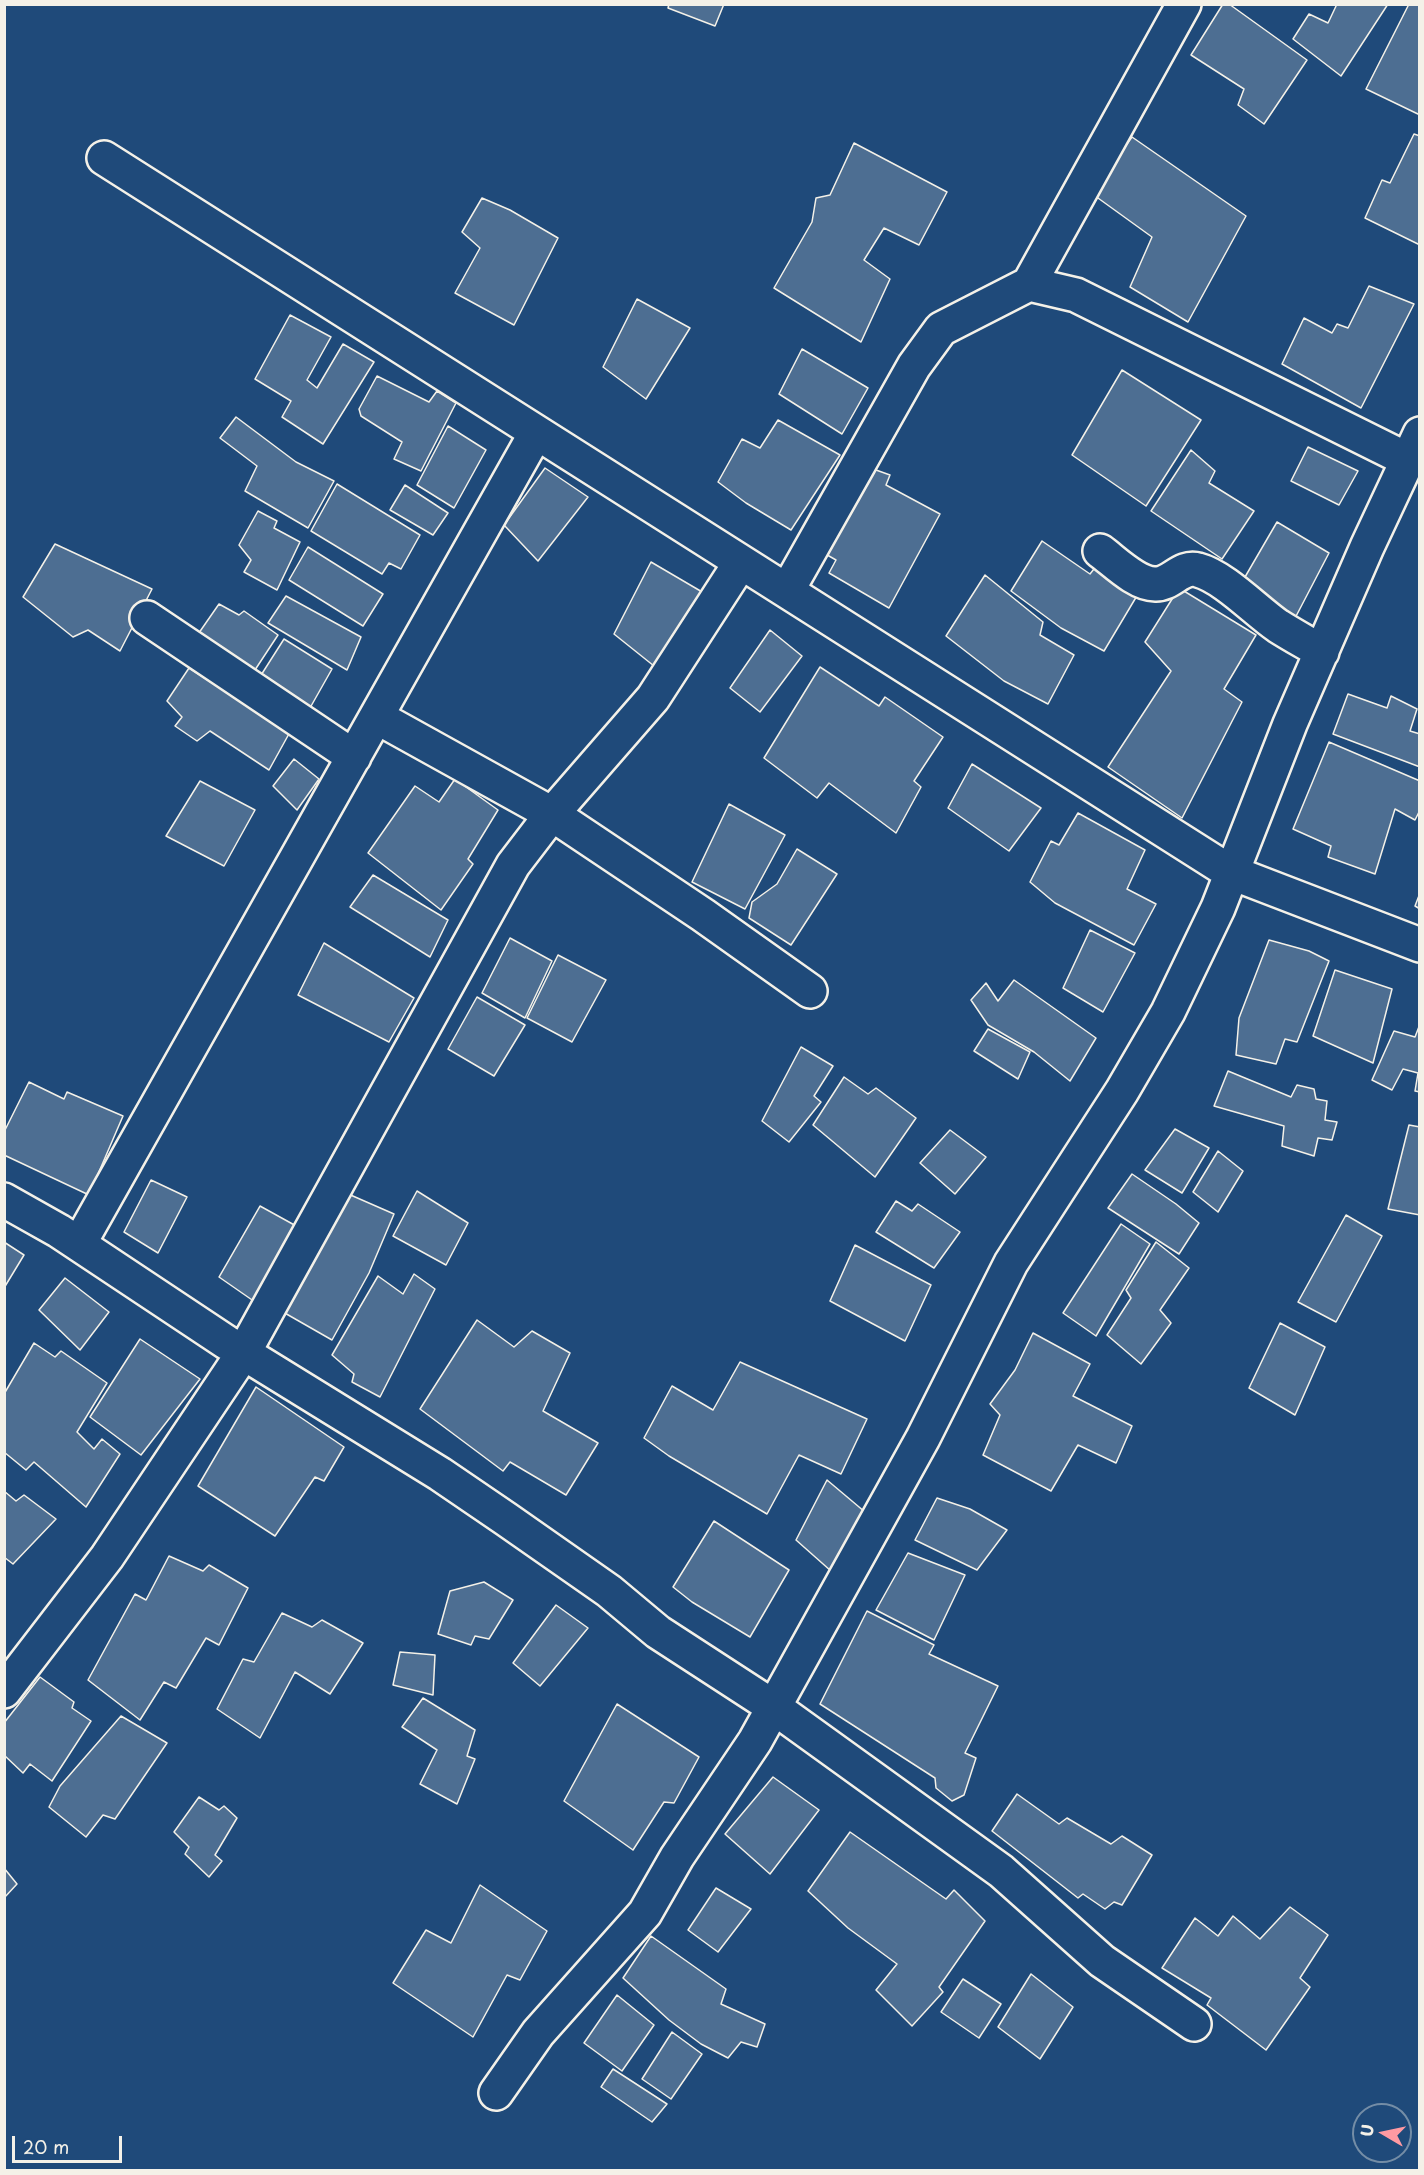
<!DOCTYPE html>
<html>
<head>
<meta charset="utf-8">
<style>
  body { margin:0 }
  #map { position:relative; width:1424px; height:2175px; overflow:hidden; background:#1f4a7a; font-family:"Playpen Sans",sans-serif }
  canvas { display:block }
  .frame { position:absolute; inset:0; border:6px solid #f4f1e8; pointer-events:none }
  .north { position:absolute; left:1352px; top:2103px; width:60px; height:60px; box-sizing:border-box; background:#1f4a7a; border:2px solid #748da6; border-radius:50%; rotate:279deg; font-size:16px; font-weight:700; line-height:24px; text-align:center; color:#f4f1e8 }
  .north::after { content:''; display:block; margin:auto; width:21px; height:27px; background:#ff9aa2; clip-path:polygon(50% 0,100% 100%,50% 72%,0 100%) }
  .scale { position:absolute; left:12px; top:2136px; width:110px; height:27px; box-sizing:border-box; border:3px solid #f4f1e8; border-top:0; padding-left:8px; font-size:18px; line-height:21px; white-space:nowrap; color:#f4f1e8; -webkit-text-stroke:4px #1f4a7a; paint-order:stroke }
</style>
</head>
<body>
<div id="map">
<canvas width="1424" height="2175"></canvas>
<div class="frame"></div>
<div class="north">U</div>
<div class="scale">20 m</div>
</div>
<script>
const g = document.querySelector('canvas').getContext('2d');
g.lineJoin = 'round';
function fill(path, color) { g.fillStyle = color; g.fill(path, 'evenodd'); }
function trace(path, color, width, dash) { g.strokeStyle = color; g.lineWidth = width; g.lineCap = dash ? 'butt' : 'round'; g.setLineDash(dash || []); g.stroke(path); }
const building = new Path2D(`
  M 669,4 L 724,4 L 715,26 L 668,8 Z
  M 1223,4 L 1229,4 L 1307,60 L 1264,124 L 1238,105 L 1244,89 L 1191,55 Z
  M 1337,4 L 1388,4 L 1341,76 L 1293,39 L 1309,14 L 1328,23 Z
  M 1409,4 L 1420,4 L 1420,115 L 1366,89 Z
  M 1414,134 L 1420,136 L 1420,245 L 1365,218 L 1382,180 L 1390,183 Z
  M 1132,137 L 1246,216 L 1188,322 L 1130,287 L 1152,237 L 1091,193 Z
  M 854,143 L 947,192 L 919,245 L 884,228 L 864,260 L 890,279 L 861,342 L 774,288 L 812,222 L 816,198 L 830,195 Z
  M 482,198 L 510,210 L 558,238 L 514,325 L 455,293 L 480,248 L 462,232 Z
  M 1369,286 L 1414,304 L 1361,408 L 1282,364 L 1304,318 L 1332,333 L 1337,324 L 1348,328 Z
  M 637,299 L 690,328 L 646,399 L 603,367 Z
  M 290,315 L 331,337 L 307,380 L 317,388 L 343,344 L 374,362 L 323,444 L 282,417 L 291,401 L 255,379 Z
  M 802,349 L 868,388 L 842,434 L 779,394 Z
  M 1122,370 L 1201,420 L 1146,506 L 1072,455 Z
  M 377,376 L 429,402 L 437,391 L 456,403 L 421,471 L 394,459 L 402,442 L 361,416 L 359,409 Z
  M 236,417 L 296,462 L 334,481 L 308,528 L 245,491 L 257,466 L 220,438 Z
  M 778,420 L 840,455 L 791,530 L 746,503 L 718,482 L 742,439 L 760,448 Z
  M 448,426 L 486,450 L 454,508 L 417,485 Z
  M 1308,447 L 1358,471 L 1339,505 L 1291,481 Z
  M 1191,450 L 1215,471 L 1209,483 L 1254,511 L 1222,559 L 1151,511 Z
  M 862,465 L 890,475 L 886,485 L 940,514 L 889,608 L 829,573 L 836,560 L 815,548 Z
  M 545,468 L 588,497 L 538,561 L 504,525 Z
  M 337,484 L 420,535 L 401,569 L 389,563 L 382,574 L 311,531 Z
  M 405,485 L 448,513 L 433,535 L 390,510 Z
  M 258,511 L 277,521 L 274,528 L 300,542 L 277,590 L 244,572 L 251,560 L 239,545 Z
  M 1277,522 L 1329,553 L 1293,622 L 1238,589 Z
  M 1042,541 L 1090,574 L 1101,560 L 1141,589 L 1104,651 L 1061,628 L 1011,591 Z
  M 55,544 L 152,589 L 120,651 L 88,630 L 73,637 L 23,597 Z
  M 308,547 L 383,594 L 363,626 L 289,580 Z
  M 651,562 L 709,596 L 664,674 L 614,634 Z
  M 985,575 L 1043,622 L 1040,635 L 1074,655 L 1048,704 L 1004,681 L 946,636 Z
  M 1179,588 L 1256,635 L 1224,689 L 1242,702 L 1182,818 L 1108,767 L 1171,671 L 1145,642 Z
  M 286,596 L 361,637 L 347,670 L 268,623 Z
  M 219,604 L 239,615 L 244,611 L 278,635 L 251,676 L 194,640 Z
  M 770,630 L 802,656 L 760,712 L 730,688 Z
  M 284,639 L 332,669 L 306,715 L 256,683 Z
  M 820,667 L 879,706 L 885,697 L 943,737 L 914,781 L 921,787 L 896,833 L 829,783 L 817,798 L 764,758 Z
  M 189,668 L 290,732 L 269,770 L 210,731 L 197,741 L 175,726 L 182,717 L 167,701 Z
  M 1348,694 L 1387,708 L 1391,696 L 1417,709 L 1410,731 L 1420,734 L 1420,767 L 1333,734 Z
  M 1329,742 L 1420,781 L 1420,810 L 1415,820 L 1395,809 L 1375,874 L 1328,857 L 1331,846 L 1293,829 Z
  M 294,759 L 319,779 L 297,810 L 273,786 Z
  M 972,764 L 1041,808 L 1009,851 L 948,808 Z
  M 455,779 L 498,810 L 468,859 L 473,864 L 441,910 L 368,853 L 415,786 L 439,802 Z
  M 200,781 L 255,810 L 224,866 L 166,836 Z
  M 729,804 L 785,835 L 745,909 L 692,882 Z
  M 1078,813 L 1145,850 L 1127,889 L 1156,904 L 1134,945 L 1055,903 L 1030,882 L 1051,841 L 1059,845 Z
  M 797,849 L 837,874 L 791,945 L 749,918 L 752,902 L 777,884 Z
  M 373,875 L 448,920 L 430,957 L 350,907 Z
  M 1420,893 L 1420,909 L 1415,906 Z
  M 1090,930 L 1135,953 L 1103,1012 L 1063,988 Z
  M 510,938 L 552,961 L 525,1018 L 482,993 Z
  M 1269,940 L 1309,951 L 1329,961 L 1297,1042 L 1285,1039 L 1276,1064 L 1236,1055 L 1239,1018 Z
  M 324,943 L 414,998 L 389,1042 L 298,995 Z
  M 558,955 L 606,980 L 572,1042 L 527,1018 Z
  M 1335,970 L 1392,989 L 1373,1063 L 1313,1036 Z
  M 1014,980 L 1096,1038 L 1070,1081 L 1034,1052 L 988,1025 L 971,1000 L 986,983 L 998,1001 Z
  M 477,997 L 525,1025 L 494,1076 L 448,1049 Z
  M 1420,1024 L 1420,1092 L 1415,1091 L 1418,1073 L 1403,1069 L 1392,1090 L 1372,1080 L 1394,1031 L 1415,1037 Z
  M 988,1029 L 1030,1052 L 1018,1079 L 974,1051 Z
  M 801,1047 L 833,1066 L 814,1096 L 821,1102 L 789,1142 L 762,1121 Z
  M 1228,1071 L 1291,1097 L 1297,1085 L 1314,1089 L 1316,1099 L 1327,1101 L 1325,1120 L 1337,1122 L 1332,1140 L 1318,1138 L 1314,1156 L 1282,1146 L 1284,1126 L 1214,1106 Z
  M 844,1077 L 868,1094 L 876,1088 L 916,1118 L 875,1177 L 813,1125 Z
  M 29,1082 L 64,1099 L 67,1092 L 123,1116 L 89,1195 L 4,1155 L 4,1132 Z
  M 1409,1125 L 1420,1127 L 1420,1215 L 1388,1209 Z
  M 1175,1129 L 1209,1148 L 1182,1193 L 1145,1170 Z
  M 950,1130 L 986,1157 L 955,1194 L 920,1163 Z
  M 1218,1151 L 1243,1171 L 1218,1212 L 1193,1192 Z
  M 1132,1174 L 1176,1204 L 1199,1223 L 1179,1254 L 1108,1208 Z
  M 151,1180 L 187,1197 L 158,1253 L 124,1232 Z
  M 417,1191 L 468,1223 L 446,1265 L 393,1236 Z
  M 346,1193 L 394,1214 L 369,1273 L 332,1340 L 283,1312 L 312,1265 Z
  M 896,1201 L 912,1211 L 918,1204 L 960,1232 L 934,1268 L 876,1232 Z
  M 260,1206 L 298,1227 L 255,1302 L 219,1277 Z
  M 1346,1215 L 1382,1236 L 1336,1322 L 1298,1302 Z
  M 1121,1224 L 1150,1244 L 1096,1336 L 1063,1313 Z
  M 4,1242 L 24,1255 L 4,1288 Z
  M 1156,1242 L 1189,1268 L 1160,1310 L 1171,1323 L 1141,1364 L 1107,1335 L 1131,1298 L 1126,1290 Z
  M 855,1245 L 931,1285 L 905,1341 L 830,1301 Z
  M 414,1274 L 435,1289 L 380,1397 L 352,1382 L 354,1374 L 332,1355 L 378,1276 L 403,1294 Z
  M 65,1278 L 109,1312 L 80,1350 L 39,1310 Z
  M 477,1320 L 514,1347 L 532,1331 L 570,1353 L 543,1411 L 598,1443 L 566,1495 L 510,1462 L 503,1471 L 420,1409 Z
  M 1280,1323 L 1325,1347 L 1295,1415 L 1249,1388 Z
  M 1033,1333 L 1090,1364 L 1073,1396 L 1132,1426 L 1116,1463 L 1078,1445 L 1051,1491 L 983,1455 L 1000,1415 L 990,1404 L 1015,1370 Z
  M 140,1339 L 200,1379 L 141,1455 L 90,1417 Z
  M 34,1343 L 55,1357 L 61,1351 L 107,1383 L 77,1432 L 94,1449 L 102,1439 L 120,1454 L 86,1507 L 34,1462 L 26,1470 L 4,1452 L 4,1394 Z
  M 740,1362 L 867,1419 L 841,1474 L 799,1455 L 767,1514 L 669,1456 L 644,1438 L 672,1386 L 713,1410 Z
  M 256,1387 L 344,1447 L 324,1481 L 315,1477 L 275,1536 L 198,1486 Z
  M 827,1480 L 865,1512 L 831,1571 L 796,1540 Z
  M 4,1491 L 16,1501 L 24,1495 L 56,1519 L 13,1564 L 4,1557 Z
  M 937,1498 L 970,1509 L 1007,1530 L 977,1570 L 915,1540 Z
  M 714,1521 L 789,1570 L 750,1637 L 692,1602 L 673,1587 Z
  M 908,1553 L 965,1575 L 934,1640 L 876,1610 Z
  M 169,1556 L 203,1571 L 209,1565 L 248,1588 L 219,1645 L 206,1638 L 176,1688 L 164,1682 L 140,1720 L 88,1680 L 135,1594 L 146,1600 Z
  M 484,1582 L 513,1600 L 489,1639 L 475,1636 L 471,1645 L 438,1634 L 450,1591 Z
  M 556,1605 L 588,1628 L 540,1686 L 513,1663 Z
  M 867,1611 L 934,1645 L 929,1654 L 998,1686 L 965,1753 L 976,1758 L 964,1795 L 952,1801 L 936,1788 L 935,1778 L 820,1704 Z
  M 282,1613 L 312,1627 L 322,1620 L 363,1643 L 330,1694 L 295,1672 L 260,1738 L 217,1709 L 243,1659 L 254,1662 Z
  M 400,1652 L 435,1655 L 433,1695 L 393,1685 Z
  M 40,1677 L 74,1702 L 72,1708 L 91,1721 L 52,1781 L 30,1764 L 23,1773 L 4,1755 L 4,1723 Z
  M 423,1698 L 475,1730 L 467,1756 L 475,1759 L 457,1804 L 420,1784 L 437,1750 L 402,1727 Z
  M 617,1704 L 699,1757 L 674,1803 L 664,1802 L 633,1850 L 564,1801 Z
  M 121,1716 L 167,1743 L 115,1819 L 103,1815 L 86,1837 L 49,1807 L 60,1786 Z
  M 773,1777 L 819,1810 L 770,1874 L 725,1834 Z
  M 1017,1794 L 1059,1824 L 1067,1818 L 1111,1844 L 1122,1836 L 1152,1855 L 1122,1905 L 1114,1902 L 1105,1909 L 1083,1894 L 1078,1898 L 992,1831 Z
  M 199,1797 L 219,1810 L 224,1806 L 237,1818 L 215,1855 L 222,1861 L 209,1877 L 185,1854 L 189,1847 L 174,1832 Z
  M 850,1832 L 946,1899 L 954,1890 L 985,1921 L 939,1987 L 943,1992 L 912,2026 L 876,1990 L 897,1964 L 848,1928 L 808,1891 Z
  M 4,1868 L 17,1884 L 4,1898 Z
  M 480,1885 L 547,1931 L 520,1980 L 507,1975 L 473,2037 L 393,1983 L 426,1930 L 451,1943 Z
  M 716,1888 L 751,1909 L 718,1952 L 688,1930 Z
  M 1290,1907 L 1328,1935 L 1300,1978 L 1310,1987 L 1266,2050 L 1207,2005 L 1211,1998 L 1162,1968 L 1195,1918 L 1218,1936 L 1233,1916 L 1260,1939 Z
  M 651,1936 L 726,1989 L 721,2004 L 765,2024 L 757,2047 L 741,2042 L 728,2058 L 701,2044 L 669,2020 L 623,1978 Z
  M 1031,1974 L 1073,2007 L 1040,2059 L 998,2027 Z
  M 963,1979 L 1001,2004 L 979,2038 L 941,2012 Z
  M 617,1995 L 654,2025 L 622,2071 L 584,2043 Z
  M 672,2032 L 702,2054 L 671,2099 L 642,2079 Z
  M 613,2069 L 667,2104 L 652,2122 L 601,2087 Z`);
const street = new Path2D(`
  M 104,158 L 1230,872 L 1420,945
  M 1029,284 L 1184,4
  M 1100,551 C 1114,561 1136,584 1155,584 C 1171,585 1181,565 1198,570 C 1224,577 1255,610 1278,626 C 1292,635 1307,643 1322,652
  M 787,591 L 914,366 L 941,329 L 1029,284 L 1076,295 L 1406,459
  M 147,618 L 354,757
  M 377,717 L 552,814 L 703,915 L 810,991
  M 4,1200 L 59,1231 L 226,1342 L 440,1474 L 506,1519 L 609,1591 L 658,1632 L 775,1708 L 1001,1871 L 1102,1961 L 1194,2024
  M 79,1244 L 536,433
  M 4,1691 L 107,1557 L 244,1352 L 513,865 L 552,814 L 653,698 L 741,562
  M 496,2093 L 538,2033 L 645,1913 L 677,1857 L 755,1741 L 923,1438 L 1011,1263 L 1122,1091 L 1168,1012 L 1218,908 L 1290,724 L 1367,547 L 1420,434`);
fill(building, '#4d6e92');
trace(building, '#f4f1e8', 1.5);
trace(street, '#f4f1e8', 38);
trace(street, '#1f4a7a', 33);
</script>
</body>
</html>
